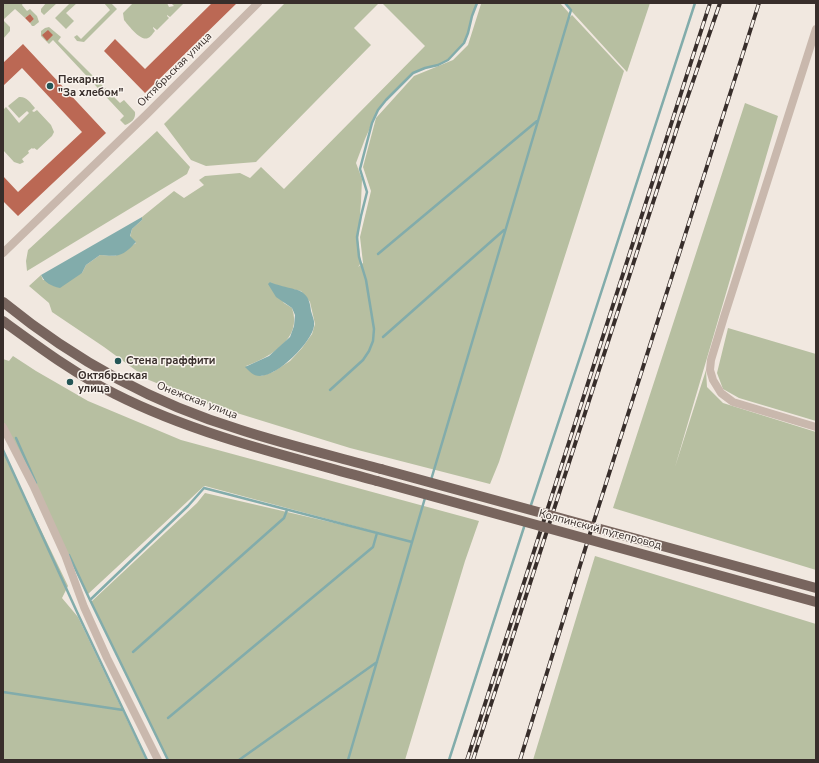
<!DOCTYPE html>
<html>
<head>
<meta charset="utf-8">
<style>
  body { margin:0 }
  #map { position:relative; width:819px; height:763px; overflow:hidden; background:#f1e8e0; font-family:"Nunito Sans",sans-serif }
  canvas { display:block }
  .frame { position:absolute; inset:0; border:4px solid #382e2b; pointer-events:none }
</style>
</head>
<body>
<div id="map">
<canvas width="819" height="763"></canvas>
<div class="frame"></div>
</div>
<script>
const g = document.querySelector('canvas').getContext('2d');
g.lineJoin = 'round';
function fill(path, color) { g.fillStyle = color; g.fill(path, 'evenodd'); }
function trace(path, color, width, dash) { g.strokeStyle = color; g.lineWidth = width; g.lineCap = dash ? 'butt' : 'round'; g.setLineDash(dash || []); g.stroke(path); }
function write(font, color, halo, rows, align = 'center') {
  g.font = font + ' "Nunito Sans",sans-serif'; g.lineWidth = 3; g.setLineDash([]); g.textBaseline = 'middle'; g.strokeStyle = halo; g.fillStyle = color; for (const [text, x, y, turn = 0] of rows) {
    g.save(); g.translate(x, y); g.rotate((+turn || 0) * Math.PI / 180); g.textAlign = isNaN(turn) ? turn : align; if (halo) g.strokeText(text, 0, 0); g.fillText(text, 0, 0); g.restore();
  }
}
const green = new Path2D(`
  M 3,3 L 23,3 L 22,5 L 27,11 L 30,9 L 37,16 L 39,22 L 34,26 L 32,26 L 30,23 L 34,19 L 30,14 L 25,18 L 15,9 L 3,20 L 10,27 L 10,31 L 3,39 Z
  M 46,3 L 57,3 L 44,15 L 41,12 L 41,9 Z
  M 70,3 L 77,3 L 66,13 L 74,21 L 66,29 L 55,18 Z
  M 104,3 L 111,3 L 117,9 L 84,42 L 77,41 L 74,37 L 77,35 L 81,39 L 110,10 Z
  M 133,3 L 167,3 L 169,7 L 174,6 L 171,3 L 184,3 L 170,17 L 167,15 L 167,16 L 169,18 L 157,30 L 153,27 L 153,28 L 155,31 C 153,33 151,37 148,38 C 141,42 128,25 124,20 L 123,13 Z
  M 285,3 L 379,3 L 354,28 L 371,45 L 256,162 L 206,166 L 191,160 L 164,124 Z
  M 382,3 L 477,3 L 472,16 L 468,33 L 464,43 L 448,60 L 438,65 L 425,68 L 412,73 L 386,100 L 378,110 L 365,139 L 356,163 L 362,179 L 361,202 L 358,240 L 361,263 L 358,267 L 363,263 L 360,237 L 371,191 L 363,167 L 376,118 L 414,76 L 453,60 L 468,45 L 481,4 L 560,3 L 569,13 L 569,18 L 572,15 L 624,71 L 499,462 L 490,484 L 350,448 L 211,405 L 149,380 L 104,347 L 52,312 L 49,303 L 29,286 L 41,275 L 43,280 L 82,273 L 86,265 L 100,255 L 115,256 L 136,243 L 130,237 L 132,229 L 142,220 L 142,217 L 174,191 L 184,198 L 204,185 L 199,180 L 205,176 L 240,173 L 250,178 L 261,167 L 284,189 L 425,46 ZM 270,282 L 276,286 L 301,291 L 310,302 L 315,324 L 312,334 L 302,348 L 290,361 L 273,372 L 261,376 L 246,366 C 270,357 303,339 292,308 L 284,303 Z
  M 564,3 L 650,3 L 627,72 Z
  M 49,27 L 61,37 L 58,41 L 120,103 L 124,100 L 135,112 C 136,119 131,123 125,125 L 120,120 L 124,116 L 53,40 L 49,44 L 41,36 L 41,31 L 45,28 Z
  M 19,97 C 26,96 31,103 35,108 L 32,111 L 34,112 L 37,110 L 51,125 L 54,132 L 52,136 L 37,150 L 34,148 L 33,149 L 32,148 L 28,151 L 29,153 L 22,159 L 24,162 L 20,164 L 14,162 L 3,150 L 3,110 L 6,107 L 19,123 L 29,113 L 27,111 L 19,118 L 8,106 Z
  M 745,103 L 778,116 L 675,467 L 706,370 L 707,387 L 723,403 L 816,432 L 816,570 L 613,508 Z
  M 157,131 L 190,167 L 187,174 L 27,271 L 26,261 L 28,250 Z
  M 728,328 L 816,354 L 816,421 L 739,398 L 723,389 L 717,373 Z
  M 13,356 L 36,371 L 88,401 L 181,440 L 479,521 L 465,561 L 405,760 L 168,760 L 91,602 L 197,503 L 205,493 L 395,537 L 205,486 L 203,487 L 87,595 L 34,483 L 3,421 L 3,359 L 9,361 Z
  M 3,451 L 68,586 L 62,598 L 78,617 L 146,760 L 3,759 Z
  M 595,556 L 816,624 L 816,760 L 533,760 Z`);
const water = new Path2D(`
  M 142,217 L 142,220 L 132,229 L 130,236 L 136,242 C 123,256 119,257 100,255 L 86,265 L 82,273 L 60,288 C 51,286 45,283 41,275 Z
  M 270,282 C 278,286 298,289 302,292 C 309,297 310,303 311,311 C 312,315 315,321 314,326 C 312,342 278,376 260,376 C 253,376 249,371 245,367 L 269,356 L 290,337 L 294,326 L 295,315 L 292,308 L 276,297 L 268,284 Z`);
const stream = new Path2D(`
  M 378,254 L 537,121
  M 383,337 L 504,230
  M 330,390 L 363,360 L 369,351 L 373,341 L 374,329 L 366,280 L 359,257 L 357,237 L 361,216 L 367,192 L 360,169 L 372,123 L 378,110 L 386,100 L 413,73 L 425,68 L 438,65 L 448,60 L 464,43 L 468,33 L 472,16 L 477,3
  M 16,438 L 36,483
  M 3,450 L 77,612
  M 431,480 L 571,10 L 565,3
  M 530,508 C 586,340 641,172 695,3
  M 69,555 L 90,600 L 168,760
  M 90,600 L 188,506 L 204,488 L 412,542
  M 77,612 L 147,760
  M 133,652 L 284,518 L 287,510
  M 3,692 L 123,710
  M 168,718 L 373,547 L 377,533
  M 239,760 L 377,662
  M 348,760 L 425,498
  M 449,760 L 525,524`);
const building = new Path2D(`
  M 212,3 L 237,3 L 145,93 L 104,51 L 115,39 L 145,69 Z
  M 30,14 L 34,19 L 30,23 L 25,18 Z
  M 48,30 L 53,35 L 47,41 L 42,35 Z
  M 23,44 L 106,133 L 18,216 L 3,201 L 3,176 L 18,192 L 82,132 L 22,68 L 3,86 L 3,63 Z`);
const minor = new Path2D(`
  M 816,29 L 724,317 L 711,360 L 710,370 L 713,380 L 721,393 L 733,402 L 816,427
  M 3,253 L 146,115 L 258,3
  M 3,427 L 34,487 L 65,555 L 84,607 L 107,658 L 158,760`);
const primary = new Path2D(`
  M 3,302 C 73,359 154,404 241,430 C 287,445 334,456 381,469
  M 3,321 C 39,347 75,374 115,394 C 196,435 291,457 377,481`);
const rail = new Path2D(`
  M 467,760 L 710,3
  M 473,760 L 680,119 L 720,3
  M 520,760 L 587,543 L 759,3`);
const primaryBridge = new Path2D(`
  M 381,469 L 816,588
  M 377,481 L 816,602`);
const markers = [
  [50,86,4,"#245556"],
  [118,361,4,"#245556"],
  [70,382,4,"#245556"]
];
const streetNames = [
  ["Октябрьская улица",175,70,-45],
  ["Онежская улица",197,401,21],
  ["Колпинский путепровод",600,530,15]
];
const poiNames = [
  ["Пекарня",58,80],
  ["\"За хлебом\"",58,93],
  ["Стена граффити",126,361],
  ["Октябрьская",78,376],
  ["улица",78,389]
];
fill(green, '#b7bfa1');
fill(water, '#82acab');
trace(stream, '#82acab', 2.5);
fill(building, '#bb6854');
trace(minor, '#c9b8ad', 8);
trace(primary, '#78655e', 10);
trace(rail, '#382e2b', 4);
trace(rail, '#f9f3ed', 2.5, [8]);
trace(primaryBridge, '#78655e', 10);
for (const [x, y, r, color] of markers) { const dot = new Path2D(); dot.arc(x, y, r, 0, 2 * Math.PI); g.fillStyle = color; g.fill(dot); trace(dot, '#f9f3ed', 1.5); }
write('11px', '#382e2b', '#f9f3ed', streetNames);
write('bold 11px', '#382e2b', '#f9f3ed', poiNames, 'left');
</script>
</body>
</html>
